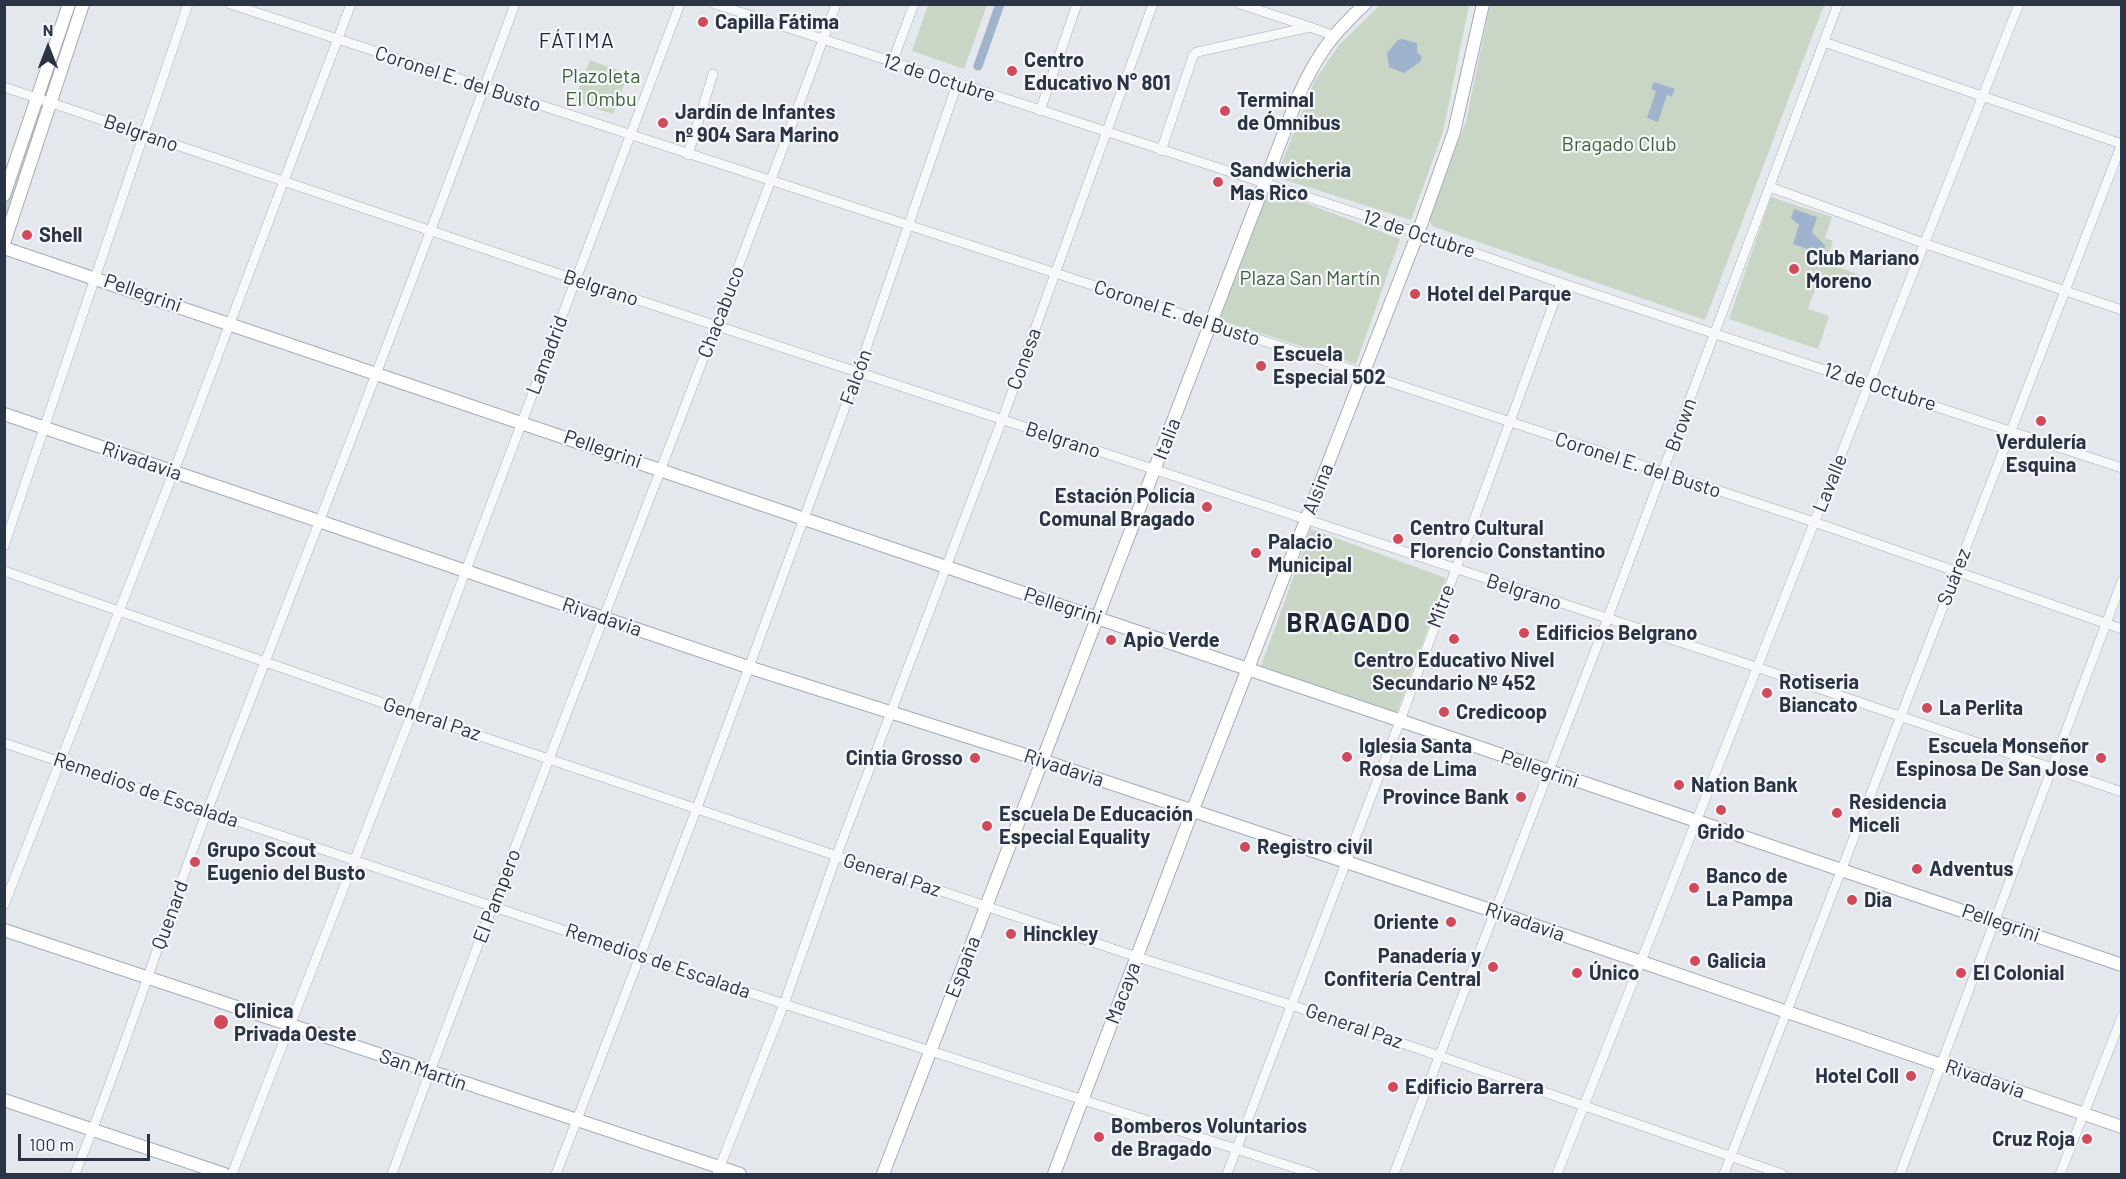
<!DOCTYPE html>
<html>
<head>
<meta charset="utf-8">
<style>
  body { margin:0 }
  #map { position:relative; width:2126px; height:1179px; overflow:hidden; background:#e4e7ec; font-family:Barlow,sans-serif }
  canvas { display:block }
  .frame { position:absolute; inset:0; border:6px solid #2b3445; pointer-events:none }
  .north { position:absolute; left:18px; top:18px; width:60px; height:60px; -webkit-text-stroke:4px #f4f6f9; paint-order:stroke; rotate:0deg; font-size:16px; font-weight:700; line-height:24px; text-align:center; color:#2b3445 }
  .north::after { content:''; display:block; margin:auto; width:21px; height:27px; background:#2b3445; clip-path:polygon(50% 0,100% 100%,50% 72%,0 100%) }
  .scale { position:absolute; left:18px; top:1134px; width:132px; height:27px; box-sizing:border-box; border:3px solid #2b3445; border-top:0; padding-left:8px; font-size:18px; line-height:21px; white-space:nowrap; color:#2b3445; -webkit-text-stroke:4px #f4f6f9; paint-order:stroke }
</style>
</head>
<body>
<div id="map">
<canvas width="2126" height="1179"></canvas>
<div class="frame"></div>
<div class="north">N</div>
<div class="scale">100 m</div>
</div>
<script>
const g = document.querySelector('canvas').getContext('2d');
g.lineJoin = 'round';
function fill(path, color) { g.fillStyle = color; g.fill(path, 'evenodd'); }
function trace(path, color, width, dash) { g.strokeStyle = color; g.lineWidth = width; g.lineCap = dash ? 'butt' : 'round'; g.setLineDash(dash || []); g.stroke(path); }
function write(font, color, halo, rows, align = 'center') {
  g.font = font + ' Barlow,sans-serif'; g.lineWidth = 4.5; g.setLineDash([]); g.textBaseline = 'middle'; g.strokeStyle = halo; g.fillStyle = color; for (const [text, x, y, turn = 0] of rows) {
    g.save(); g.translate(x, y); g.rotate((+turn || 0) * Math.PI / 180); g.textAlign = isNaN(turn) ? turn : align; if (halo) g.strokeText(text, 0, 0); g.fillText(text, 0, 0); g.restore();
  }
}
const green = new Path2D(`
  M 928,5 L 987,5 L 964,69 L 912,51 Z
  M 1380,5 L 1469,5 L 1443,132 L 1411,220 L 1276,177 L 1315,80 L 1340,44 Z
  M 1490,5 L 1824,5 L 1705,320 L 1432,226 L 1428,215 L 1466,122 Z
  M 590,60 L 628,74 L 613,114 L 574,101 Z
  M 36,112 L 41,114 L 5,224 L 5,206 Z
  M 1269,189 L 1400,239 L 1356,364 L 1217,319 Z
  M 1771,197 L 1832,217 L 1825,238 L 1833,241 L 1826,263 L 1860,275 L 1855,290 L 1819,278 L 1808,309 L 1829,316 L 1818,349 L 1729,319 Z
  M 1311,529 L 1446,578 L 1396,715 L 1261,666 Z`);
const water = new Path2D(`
  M 1402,39 L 1417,43 L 1417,52 L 1422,57 L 1420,62 L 1404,73 L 1389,67 L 1387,53 L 1398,40 Z
  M 1654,82 L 1675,89 L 1672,97 L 1667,95 L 1658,122 L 1647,118 L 1656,91 L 1651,89 Z
  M 1794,209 L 1817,217 L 1812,233 L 1825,245 L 1823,254 L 1793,244 L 1799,225 L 1791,218 Z`);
const canal = new Path2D(`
  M 978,66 L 1000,4`);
const minor = new Path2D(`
  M 230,4 L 1362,373 L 1814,522 L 2122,629
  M 715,4 L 1418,233 L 1561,283 L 2122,468
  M 1240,4 L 1310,27
  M 1824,42 L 2122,144
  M 892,63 L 914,4
  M 4,87 L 577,280 L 1756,667 L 2122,792
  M 1040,111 L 1077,4
  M 1161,151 L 1193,56 L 1197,52 L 1310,27 L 1332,35
  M 688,155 L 713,74
  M 1770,187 L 1926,244 L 2122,310
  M 4,546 L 188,4
  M 4,571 L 412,713 L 1137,957 L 1291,1005 L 1782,1174
  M 4,743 L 784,1004 L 1314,1174
  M 4,905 L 174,471 L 351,4
  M 75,1174 C 124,1054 162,930 208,809 C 312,541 416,274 515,4
  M 232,1174 L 412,713 L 680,4
  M 392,1174 C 536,783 693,397 836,4
  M 556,1174 L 697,808 L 858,372 L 957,84
  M 717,1174 L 784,1004 L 836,857 L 1002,420 L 1153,4
  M 1227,1174 L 1400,721 L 1561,283
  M 1394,1174 L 1607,620 L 1838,4
  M 1557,1174 L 2019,4
  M 1724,1174 L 2122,143
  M 1900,1174 L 2122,581
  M 2060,1174 L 2122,1017`);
const major = new Path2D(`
  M 4,195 L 69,4
  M 4,243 L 83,4
  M 4,248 L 2122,965
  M 4,414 L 748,667 L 1044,761 L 1496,912 L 2122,1127
  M 4,930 L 740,1174
  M 4,1100 L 224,1174
  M 883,1174 L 1297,99 C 1316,56 1330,37 1365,4
  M 1054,1174 L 1192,812 L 1418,233 L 1454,132 L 1483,4`);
const markers = [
  [703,22,6,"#d1495b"],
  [1012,71,6,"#d1495b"],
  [1225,111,6,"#d1495b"],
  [663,123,6,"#d1495b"],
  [1218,182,6,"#d1495b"],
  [27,235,6,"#d1495b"],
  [1794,269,6,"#d1495b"],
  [1415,294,6,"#d1495b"],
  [1261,366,6,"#d1495b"],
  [2041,421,6,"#d1495b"],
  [1207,507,6,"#d1495b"],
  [1398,539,6,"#d1495b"],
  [1256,553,6,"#d1495b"],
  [1524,633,6,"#d1495b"],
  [1454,639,6,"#d1495b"],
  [1111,640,6,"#d1495b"],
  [1767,693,6,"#d1495b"],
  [1927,708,6,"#d1495b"],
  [1444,712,6,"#d1495b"],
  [1347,757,6,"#d1495b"],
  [975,758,6,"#d1495b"],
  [2101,758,6,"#d1495b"],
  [1679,785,6,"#d1495b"],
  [1521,797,6,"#d1495b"],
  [1721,810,6,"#d1495b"],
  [1837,813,6,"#d1495b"],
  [987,826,6,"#d1495b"],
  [1245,847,6,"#d1495b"],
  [195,862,6,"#d1495b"],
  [1917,869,6,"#d1495b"],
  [1694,888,6,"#d1495b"],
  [1852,900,6,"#d1495b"],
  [1451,922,6,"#d1495b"],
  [1011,934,6,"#d1495b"],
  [1695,961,6,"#d1495b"],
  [1493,967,6,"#d1495b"],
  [1577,973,6,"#d1495b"],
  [1961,973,6,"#d1495b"],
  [221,1022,8,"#d1495b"],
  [1911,1076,6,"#d1495b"],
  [1393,1087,6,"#d1495b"],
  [1099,1137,6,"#d1495b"],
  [2087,1139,6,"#d1495b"]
];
const poiNames = [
  ["Capilla Fátima",715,22],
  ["Centro",1024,60],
  ["Educativo N° 801",1024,83],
  ["Terminal",1237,100],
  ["de Ómnibus",1237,123],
  ["Jardín de Infantes",675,112],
  ["nº 904 Sara Marino",675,135],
  ["Sandwicheria",1230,170],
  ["Mas Rico",1230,193],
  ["Shell",39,235],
  ["Club Mariano",1806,258],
  ["Moreno",1806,281],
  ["Hotel del Parque",1427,294],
  ["Escuela",1273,354],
  ["Especial 502",1273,377],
  ["Verdulería",2041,442,"center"],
  ["Esquina",2041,465,"center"],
  ["Estación Policía",1195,496,"right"],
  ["Comunal Bragado",1195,519,"right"],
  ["Centro Cultural",1410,528],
  ["Florencio Constantino",1410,551],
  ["Palacio",1268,542],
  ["Municipal",1268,565],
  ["Edificios Belgrano",1536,633],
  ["Apio Verde",1123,640],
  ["Centro Educativo Nivel",1454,660,"center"],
  ["Secundario Nº 452",1454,683,"center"],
  ["Rotiseria",1779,682],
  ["Biancato",1779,705],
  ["La Perlita",1939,708],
  ["Credicoop",1456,712],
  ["Iglesia Santa",1359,746],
  ["Rosa de Lima",1359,769],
  ["Escuela Monseñor",2089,746,"right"],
  ["Espinosa De San Jose",2089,769,"right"],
  ["Cintia Grosso",963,758,"right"],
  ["Nation Bank",1691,785],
  ["Province Bank",1509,797,"right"],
  ["Residencia",1849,802],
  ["Miceli",1849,825],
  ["Escuela De Educación",999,814],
  ["Especial Equality",999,837],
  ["Grido",1721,832,"center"],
  ["Registro civil",1257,847],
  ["Grupo Scout",207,850],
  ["Eugenio del Busto",207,873],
  ["Adventus",1929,869],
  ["Banco de",1706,876],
  ["La Pampa",1706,899],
  ["Dia",1864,900],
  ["Oriente",1439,922,"right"],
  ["Hinckley",1023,934],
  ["Panadería y",1481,956,"right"],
  ["Confitería Central",1481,979,"right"],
  ["Galicia",1707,961],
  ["Único",1589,973],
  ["El Colonial",1973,973],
  ["Clinica",234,1011],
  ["Privada Oeste",234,1034],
  ["Hotel Coll",1899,1076,"right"],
  ["Edificio Barrera",1405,1087],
  ["Bomberos Voluntarios",1111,1126],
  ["de Bragado",1111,1149],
  ["Cruz Roja",2075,1139,"right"]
];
const parkNames = [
  ["Plazoleta",601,76],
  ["El Ombu",601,99],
  ["Bragado Club",1619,144],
  ["Plaza San Martín",1310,278]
];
const streetNames = [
  ["12 de Octubre",939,78,18],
  ["Coronel E. del Busto",458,79,18],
  ["Belgrano",141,133,19],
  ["12 de Octubre",1419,234,18],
  ["Belgrano",601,288,18],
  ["Pellegrini",143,293,19],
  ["Chacabuco",721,312,-69],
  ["Coronel E. del Busto",1177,313,18],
  ["Lamadrid",547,355,-69],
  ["Conesa",1024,359,-70],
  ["Falcón",856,377,-70],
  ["12 de Octubre",1880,387,18],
  ["Brown",1681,425,-70],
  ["Italia",1167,439,-69],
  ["Belgrano",1063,440,18],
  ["Pellegrini",603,449,19],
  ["Rivadavia",142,461,19],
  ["Coronel E. del Busto",1638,465,18],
  ["Lavalle",1830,483,-68],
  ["Alsina",1318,489,-69],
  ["Suárez",1954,577,-69],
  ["Belgrano",1524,592,18],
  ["Pellegrini",1063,606,18],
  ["Mitre",1441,606,-70],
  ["Rivadavia",602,617,19],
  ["General Paz",432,719,18],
  ["Rivadavia",1064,768,18],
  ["Pellegrini",1540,769,19],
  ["Remedios de Escalada",146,790,19],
  ["General Paz",892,875,18],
  ["El Pampero",497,896,-69],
  ["Quenard",170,915,-70],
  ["Rivadavia",1525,922,19],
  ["Pellegrini",2001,923,19],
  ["Remedios de Escalada",658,961,19],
  ["España",963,967,-69],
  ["Macaya",1123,993,-69],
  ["General Paz",1354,1026,19],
  ["San Martín",423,1070,19],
  ["Rivadavia",1985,1079,19]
];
const neighbourhoodNames = [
  ["FÁTIMA",577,41]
];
const districtNames = [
  ["BRAGADO",1349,623]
];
fill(green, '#c9d6c5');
fill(water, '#9fb4cc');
trace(canal, '#9fb4cc', 9);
trace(minor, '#a9aeb7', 10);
trace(major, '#a3abb8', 14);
trace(minor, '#f7f8fa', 9);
trace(major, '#fff', 12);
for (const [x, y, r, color] of markers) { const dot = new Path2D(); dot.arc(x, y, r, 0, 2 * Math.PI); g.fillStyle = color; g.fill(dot); trace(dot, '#f4f6f9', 2); }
write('bold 20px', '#2b3445', '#f4f6f9', poiNames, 'left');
write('20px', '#3f6138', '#f4f6f9', parkNames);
write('20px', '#2b3445', '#f4f6f9', streetNames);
g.letterSpacing = '1.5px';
write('21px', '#1d2536', '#f4f6f9', neighbourhoodNames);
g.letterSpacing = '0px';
g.letterSpacing = '1.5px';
write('bold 26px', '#1d2536', '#f4f6f9', districtNames);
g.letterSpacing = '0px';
</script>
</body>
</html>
